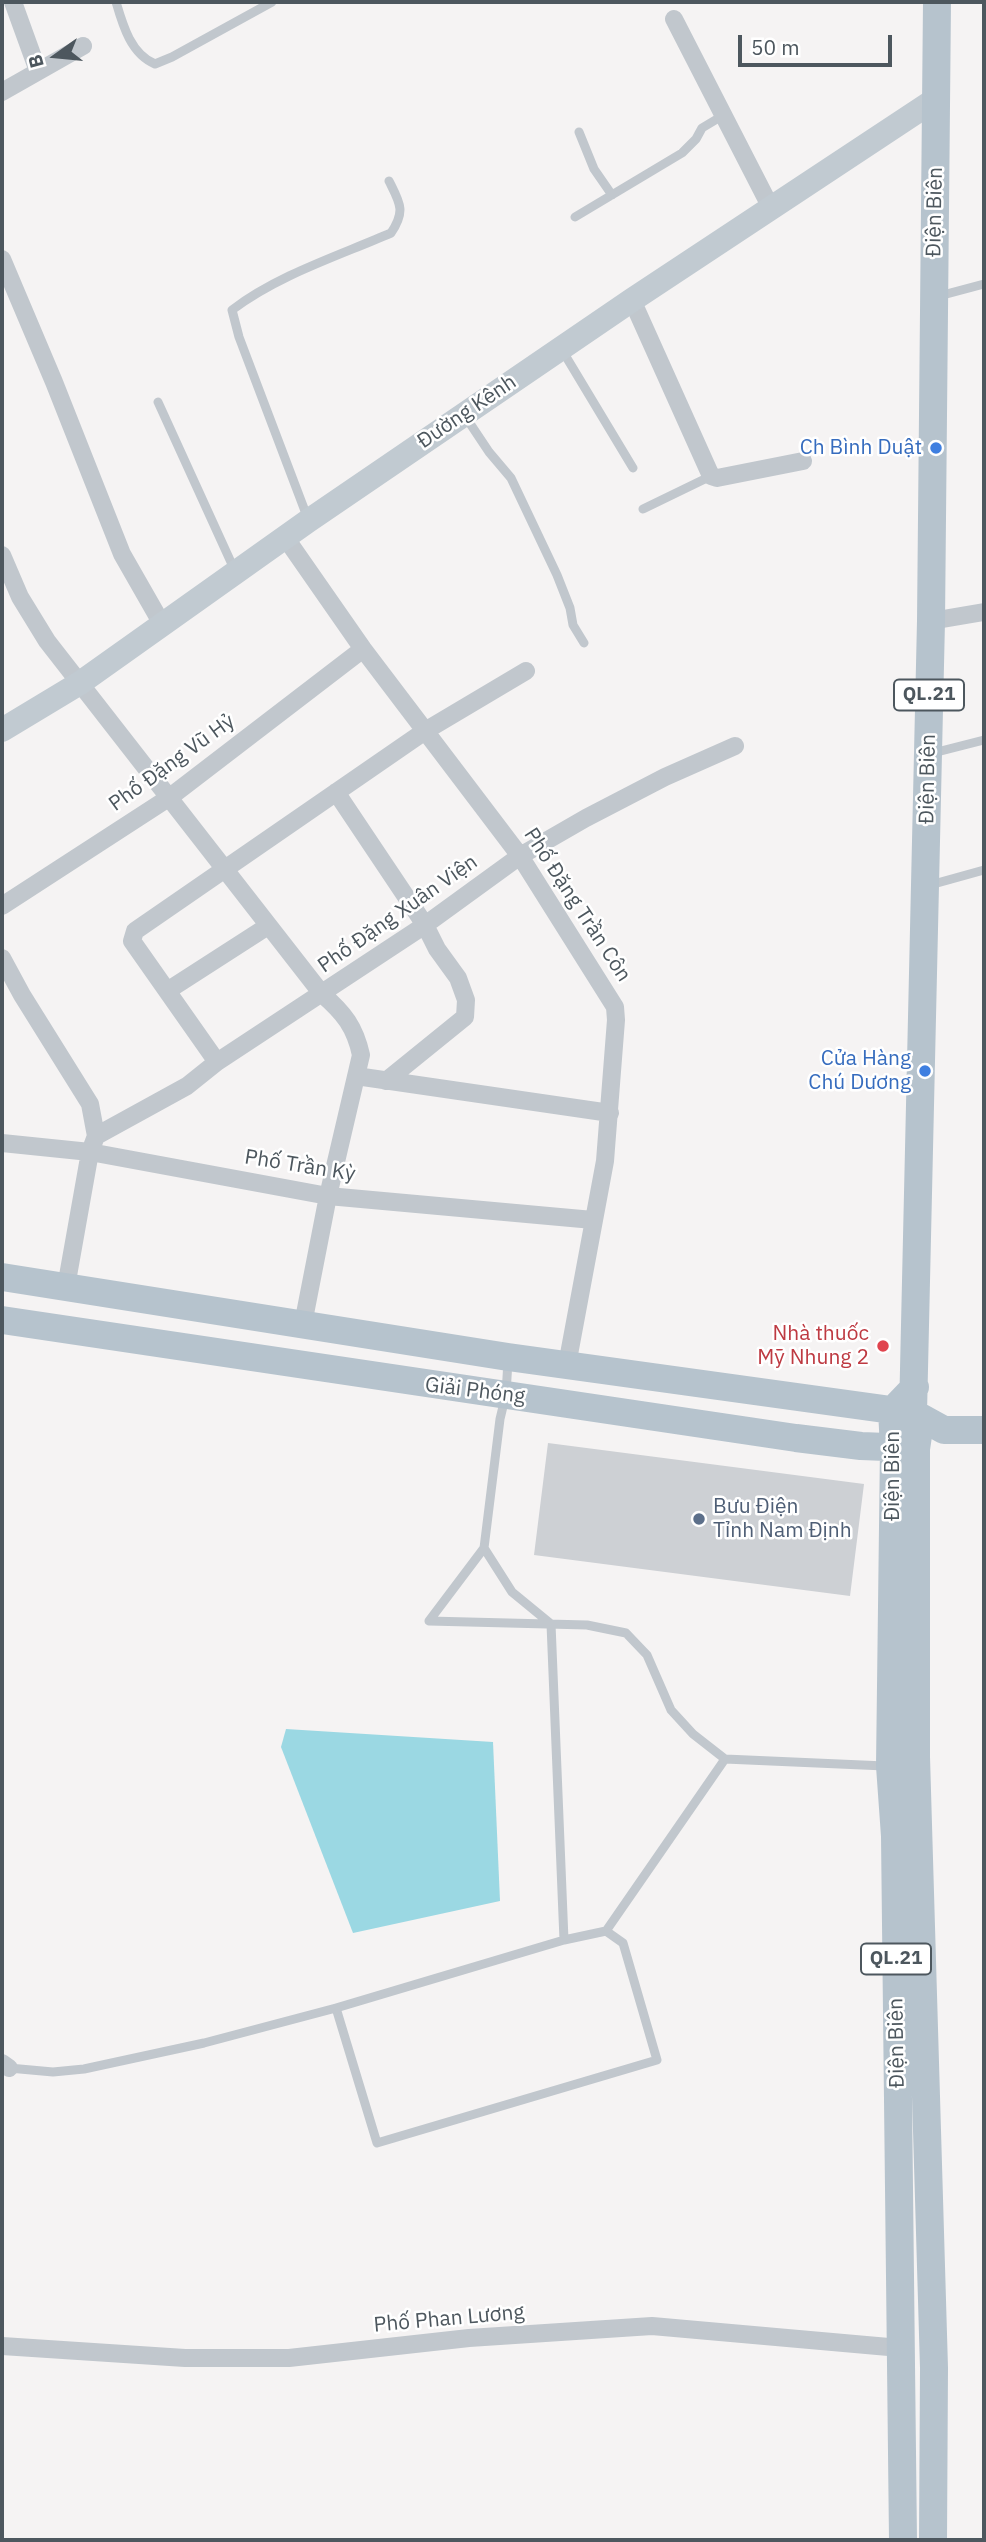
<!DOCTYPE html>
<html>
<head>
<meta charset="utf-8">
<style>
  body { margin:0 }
  #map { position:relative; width:986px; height:2542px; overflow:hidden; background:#f5f3f3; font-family:"IBM Plex Sans",sans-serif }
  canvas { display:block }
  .frame { position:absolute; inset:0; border:4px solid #4d575e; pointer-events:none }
  .north { position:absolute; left:21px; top:21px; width:70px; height:70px; -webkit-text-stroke:5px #fff; paint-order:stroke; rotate:255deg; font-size:19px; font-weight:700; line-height:28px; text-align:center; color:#4d575e }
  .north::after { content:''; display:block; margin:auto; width:24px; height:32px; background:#4d575e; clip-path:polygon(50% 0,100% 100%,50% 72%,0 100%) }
  .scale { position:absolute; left:738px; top:35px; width:154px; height:32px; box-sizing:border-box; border:4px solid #4d575e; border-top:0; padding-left:9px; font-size:21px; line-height:24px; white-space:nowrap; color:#4d575e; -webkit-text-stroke:5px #fff; paint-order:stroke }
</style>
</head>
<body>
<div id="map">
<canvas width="986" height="2542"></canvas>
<div class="frame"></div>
<div class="north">B</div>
<div class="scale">50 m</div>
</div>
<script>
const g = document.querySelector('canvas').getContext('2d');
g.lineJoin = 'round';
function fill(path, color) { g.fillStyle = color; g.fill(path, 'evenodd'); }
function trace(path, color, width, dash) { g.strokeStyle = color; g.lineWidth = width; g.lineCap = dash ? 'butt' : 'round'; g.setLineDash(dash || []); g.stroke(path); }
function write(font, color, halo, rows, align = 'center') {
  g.font = font + ' "IBM Plex Sans",sans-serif'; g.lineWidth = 5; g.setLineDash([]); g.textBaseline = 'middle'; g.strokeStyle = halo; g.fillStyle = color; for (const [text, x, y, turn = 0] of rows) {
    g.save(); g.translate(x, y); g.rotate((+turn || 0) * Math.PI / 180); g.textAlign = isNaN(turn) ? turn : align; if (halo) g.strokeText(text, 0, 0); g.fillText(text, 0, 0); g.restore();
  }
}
const water = new Path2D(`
  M 286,1729 L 493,1742 L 500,1901 L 353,1933 L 281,1747 Z`);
const building = new Path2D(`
  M 548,1443 L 864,1484 L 850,1596 L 534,1555 Z`);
const lane = new Path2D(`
  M 116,2 C 123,26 131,54 155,64 L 172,57 L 272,2
  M 579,132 L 594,169 L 612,195
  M 575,217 L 682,153 L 696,139 L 702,128 L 722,116
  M 939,296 L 984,284
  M 562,350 L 633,468
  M 158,402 L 235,571
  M 465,416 L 489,452 L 511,478 L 557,575 L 570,608 L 573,625 L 584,643
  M 643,509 L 711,476
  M 308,519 L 239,337 L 232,310 C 278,275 338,256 391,233 C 406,211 400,203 389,181
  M 933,753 L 984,740
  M 930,885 L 984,870
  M 508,1361 L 506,1394 L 500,1419 L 484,1548 L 429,1621 L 587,1625 L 626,1633 L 647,1655 L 671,1710 L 693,1734 L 725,1759 L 885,1766
  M 484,1548 L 512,1592 L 551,1624 L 564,1940
  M 606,1931 L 623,1943 L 657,2060 L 377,2143 L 336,2008 L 564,1940 L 606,1931 L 725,1759
  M 9,2068 L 53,2072 L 84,2069 L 204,2043 L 336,2008`);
const street = new Path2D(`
  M 13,2 L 38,71
  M 674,19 L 771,208
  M 2,92 L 83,46
  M 2,259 L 54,382 L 122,554 L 162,624
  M 632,300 L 711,476 L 717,478 L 803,461
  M 285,537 L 363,649 L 520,856 L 615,1007 L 616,1020 L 605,1161 L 567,1365
  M 2,555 L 20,597 L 47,641 L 322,994 C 344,1013 355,1027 361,1055 L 328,1196 L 303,1324
  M 931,621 L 984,612
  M 336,792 L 425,925 L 437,949 L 458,978 L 466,1000 L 465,1017 L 386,1081
  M 2,906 L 170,797 L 363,649
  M 2,958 L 22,995 L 90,1104 L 96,1136 L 90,1152 L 66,1287
  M 167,991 L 268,926
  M 217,1062 L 132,941 L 135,931 L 425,731 L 526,671
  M 356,1076 L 610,1113
  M 96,1136 L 187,1086 L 217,1062 L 425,925 L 520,856 L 586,818 L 665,777 L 735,746
  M 2,1143 L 90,1152 L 328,1196 L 593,1220
  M 2,2063 L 9,2068
  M 2,2346 L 185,2358 L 289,2358 L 469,2338 L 652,2326 L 900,2348`);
const secondary = new Path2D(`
  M 2,730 L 80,683 L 308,521 L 632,300 L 936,99`);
const primary = new Path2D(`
  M 2,1277 L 508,1357 L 913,1413 L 944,1430 L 984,1430
  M 2,1320 L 796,1438 L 861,1446 L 912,1448
  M 903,2540 L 895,1836 L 890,1766 L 894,1447 L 892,1411 L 915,1387
  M 933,2540 L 934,2368 L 916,1757 L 916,1449 L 919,1429 L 913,1413 L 931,621 L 937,2`);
const markers = [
  [936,448,7,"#3f7fe0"],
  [925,1071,7,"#3f7fe0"],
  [883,1346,7,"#e0444e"],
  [699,1519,7,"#5c6f8a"]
];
const shields = [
  [929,695,70],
  [896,1959,70]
];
const shieldNames = [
  ["QL.21",929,695],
  ["QL.21",896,1959]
];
const streetNames = [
  ["Điện Biên",935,212,-89],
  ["Đường Kênh",467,412,-34],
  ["Phố Đặng Vũ Hỷ",172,763,-36],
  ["Điện Biên",928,779,-89],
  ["Phố Đặng Trần Côn",577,905,57],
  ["Phố Đặng Xuân Viện",398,914,-35],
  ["Phố Trần Kỳ",300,1166,9],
  ["Giải Phóng",475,1391,7],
  ["Điện Biên",893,1476,-90],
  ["Điện Biên",897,2043,-91],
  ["Phố Phan Lương",449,2319,-5]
];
const shopNames = [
  ["Ch Bình Duật",922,448],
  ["Cửa Hàng",911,1059],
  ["Chú Dương",911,1083]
];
const healthNames = [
  ["Nhà thuốc",869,1334],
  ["Mỹ Nhung 2",869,1358]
];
const serviceNames = [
  ["Bưu Điện",713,1507],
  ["Tỉnh Nam Định",713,1531]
];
fill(water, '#9bd8e3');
fill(building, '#cdd0d4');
trace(lane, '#c1c7cd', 9);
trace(street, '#c1c7cd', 18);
trace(secondary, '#c1cad1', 24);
trace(primary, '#b6c3cd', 28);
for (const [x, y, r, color] of markers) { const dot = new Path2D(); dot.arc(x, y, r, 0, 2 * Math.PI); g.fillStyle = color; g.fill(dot); trace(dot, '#fff', 2.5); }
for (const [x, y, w] of shields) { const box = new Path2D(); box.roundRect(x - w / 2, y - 15.5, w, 31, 5); g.fillStyle = '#fff'; g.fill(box); trace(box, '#4d575e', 2); }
write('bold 19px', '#4d575e', null, shieldNames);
write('21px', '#4d575e', '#fff', streetNames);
write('21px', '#366cbe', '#fff', shopNames, 'right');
write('21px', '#be3a42', '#fff', healthNames, 'right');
write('21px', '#4e5e75', '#fff', serviceNames, 'left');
</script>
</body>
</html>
